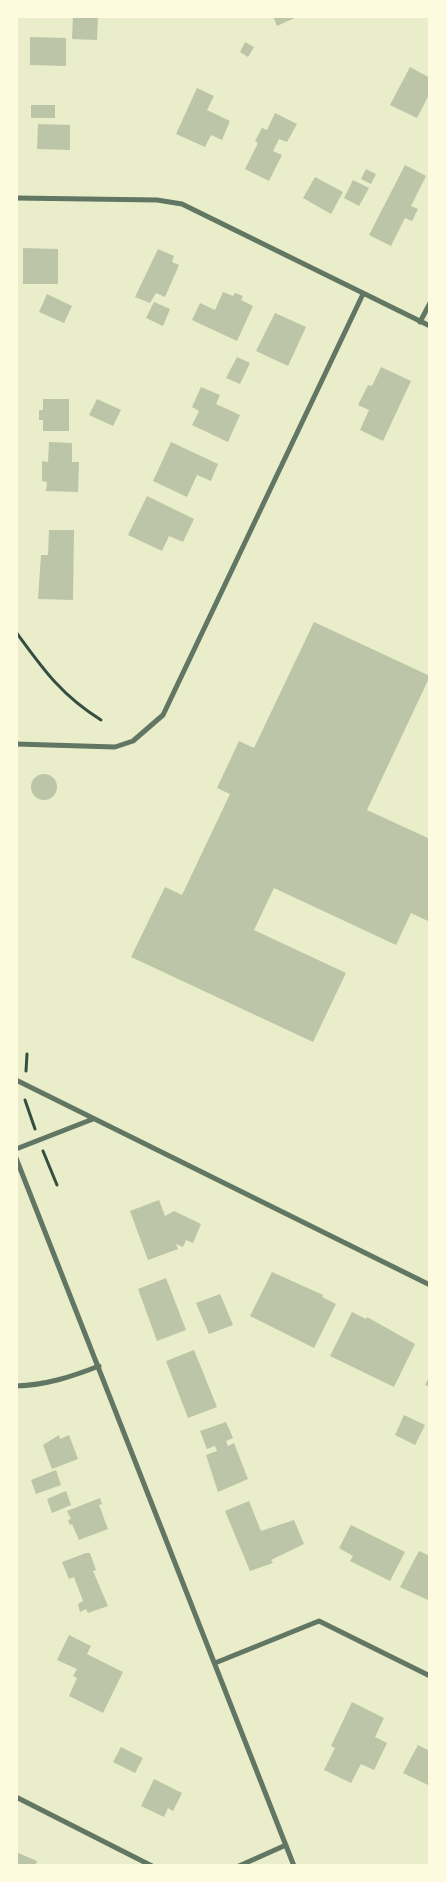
<!DOCTYPE html>
<html>
<head>
<meta charset="utf-8">
<style>
  body { margin:0 }
  #map { position:relative; width:446px; height:1882px; overflow:hidden; background:#e9edc9; font-family:"PT Sans Narrow",sans-serif }
  canvas { display:block }
  .frame { position:absolute; inset:0; border:18px solid #fefae0; pointer-events:none }
</style>
</head>
<body>
<div id="map">
<canvas width="446" height="1882"></canvas>
<div class="frame"></div>
</div>
<script>
const g = document.querySelector('canvas').getContext('2d');
g.lineJoin = 'round';
function fill(path, color) { g.fillStyle = color; g.fill(path, 'evenodd'); }
function trace(path, color, width, dash) { g.strokeStyle = color; g.lineWidth = width; g.lineCap = dash ? 'butt' : 'round'; g.setLineDash(dash || []); g.stroke(path); }
const building = new Path2D(`
  M 73,16 L 98,16 L 97,40 L 72,39 Z
  M 273,16 L 299,16 L 277,26 Z
  M 30,37 L 66,38 L 66,66 L 30,65 Z
  M 245,42 L 254,47 L 248,57 L 240,52 Z
  M 410,67 L 430,78 L 430,93 L 417,118 L 390,105 Z
  M 197,88 L 214,96 L 207,110 L 230,121 L 222,140 L 211,135 L 205,147 L 176,134 Z
  M 31,105 L 55,105 L 55,118 L 31,118 Z
  M 275,113 L 297,124 L 287,142 L 279,139 L 273,151 L 282,155 L 269,181 L 245,169 L 258,143 L 255,141 L 262,128 L 267,130 Z
  M 38,124 L 70,125 L 70,150 L 37,149 Z
  M 405,165 L 426,176 L 411,206 L 418,209 L 412,221 L 405,218 L 391,246 L 369,235 Z
  M 366,169 L 376,174 L 371,184 L 361,179 Z
  M 315,177 L 343,192 L 331,214 L 303,198 Z
  M 353,180 L 369,188 L 359,206 L 344,198 Z
  M 23,248 L 58,249 L 58,284 L 23,284 Z
  M 158,249 L 174,256 L 172,262 L 179,265 L 165,297 L 156,293 L 150,303 L 135,297 Z
  M 223,292 L 233,296 L 235,293 L 243,296 L 241,300 L 253,306 L 237,341 L 192,320 L 200,303 L 215,310 Z
  M 47,294 L 72,306 L 64,323 L 39,312 Z
  M 154,302 L 170,309 L 163,326 L 146,318 Z
  M 275,313 L 306,327 L 288,366 L 256,351 Z
  M 237,357 L 250,363 L 240,384 L 226,378 Z
  M 381,367 L 411,381 L 383,441 L 360,430 L 369,410 L 358,405 L 368,385 L 372,386 Z
  M 201,387 L 220,395 L 216,404 L 240,415 L 228,442 L 192,425 L 199,411 L 192,407 Z
  M 43,399 L 69,399 L 69,431 L 43,431 L 43,420 L 39,420 L 39,410 L 43,410 Z
  M 97,399 L 121,410 L 113,426 L 89,415 Z
  M 49,442 L 72,443 L 72,462 L 79,462 L 78,492 L 46,491 L 47,482 L 42,481 L 42,461 L 48,462 Z
  M 171,442 L 218,464 L 211,481 L 197,475 L 187,497 L 153,481 Z
  M 147,496 L 194,519 L 183,542 L 169,536 L 162,551 L 128,535 Z
  M 49,530 L 74,530 L 73,600 L 38,599 L 41,555 L 48,555 Z
  M 314,622 L 430,676 L 367,810 L 430,839 L 430,922 L 411,913 L 396,945 L 274,888 L 254,930 L 346,973 L 313,1042 L 131,957 L 165,887 L 182,895 L 230,794 L 217,788 L 239,741 L 254,748 Z
  M31 787a13 13 0 1 1 26 0a13 13 0 1 1-26 0Z
  M 159,1200 L 165,1216 L 174,1211 L 201,1224 L 193,1243 L 186,1240 L 183,1247 L 176,1244 L 178,1249 L 148,1260 L 130,1211 Z
  M 272,1272 L 323,1295 L 322,1297 L 336,1304 L 314,1348 L 250,1316 Z
  M 166,1278 L 186,1330 L 157,1341 L 138,1289 Z
  M 220,1294 L 233,1325 L 209,1334 L 196,1303 Z
  M 352,1312 L 366,1319 L 367,1317 L 415,1344 L 394,1387 L 330,1356 Z
  M 194,1350 L 217,1407 L 188,1418 L 166,1361 Z
  M 430,1375 L 430,1387 L 425,1385 Z
  M 404,1415 L 425,1425 L 415,1445 L 395,1435 Z
  M 226,1422 L 233,1438 L 226,1441 L 228,1446 L 234,1443 L 248,1479 L 218,1492 L 206,1455 L 217,1451 L 215,1446 L 207,1449 L 200,1431 Z
  M 59,1435 L 60,1439 L 69,1435 L 78,1459 L 52,1469 L 43,1445 Z
  M 56,1470 L 61,1485 L 36,1494 L 31,1480 Z
  M 66,1491 L 71,1505 L 52,1513 L 47,1499 Z
  M 100,1498 L 102,1504 L 99,1505 L 108,1529 L 79,1540 L 72,1524 L 70,1525 L 68,1520 L 71,1519 L 67,1511 Z
  M 249,1501 L 261,1531 L 294,1520 L 304,1544 L 271,1560 L 273,1563 L 250,1571 L 225,1511 Z
  M 351,1525 L 405,1552 L 390,1581 L 350,1561 L 353,1556 L 339,1548 Z
  M 419,1551 L 430,1556 L 430,1601 L 400,1587 Z
  M 86,1553 L 90,1553 L 96,1570 L 93,1571 L 108,1606 L 88,1613 L 86,1609 L 80,1612 L 78,1604 L 83,1601 L 74,1577 L 69,1579 L 62,1562 Z
  M 69,1635 L 91,1646 L 87,1654 L 123,1672 L 103,1713 L 69,1696 L 77,1678 L 73,1676 L 77,1669 L 57,1660 Z
  M 352,1702 L 384,1718 L 375,1737 L 387,1743 L 374,1770 L 361,1764 L 351,1783 L 324,1770 L 335,1748 L 331,1746 Z
  M 418,1745 L 430,1751 L 430,1786 L 403,1773 Z
  M 121,1747 L 143,1758 L 135,1773 L 113,1762 Z
  M 154,1779 L 182,1793 L 173,1811 L 168,1808 L 164,1817 L 141,1806 Z
  M 16,1852 L 37,1861 L 35,1866 L 16,1866 Z`);
const path = new Path2D(`
  M 16,632 C 43,669 61,695 101,720
  M 26,1071 L 27,1054
  M 25,1100 L 35,1129
  M 43,1151 L 57,1185`);
const minor = new Path2D(`
  M 16,198 L 157,200 L 182,204 L 430,326
  M 420,322 L 430,303
  M 16,744 L 115,747 L 133,741 L 163,715 L 363,294
  M 16,1080 L 430,1285
  M 16,1149 L 93,1119
  M 16,1158 L 294,1866
  M 16,1386 C 46,1385 71,1377 99,1366
  M 215,1663 L 319,1621 L 430,1676
  M 16,1797 L 152,1866
  M 239,1866 L 286,1845`);
fill(building, '#bcc5a7');
trace(path, '#344e41', 3);
trace(minor, '#617663', 5);
</script>
</body>
</html>
